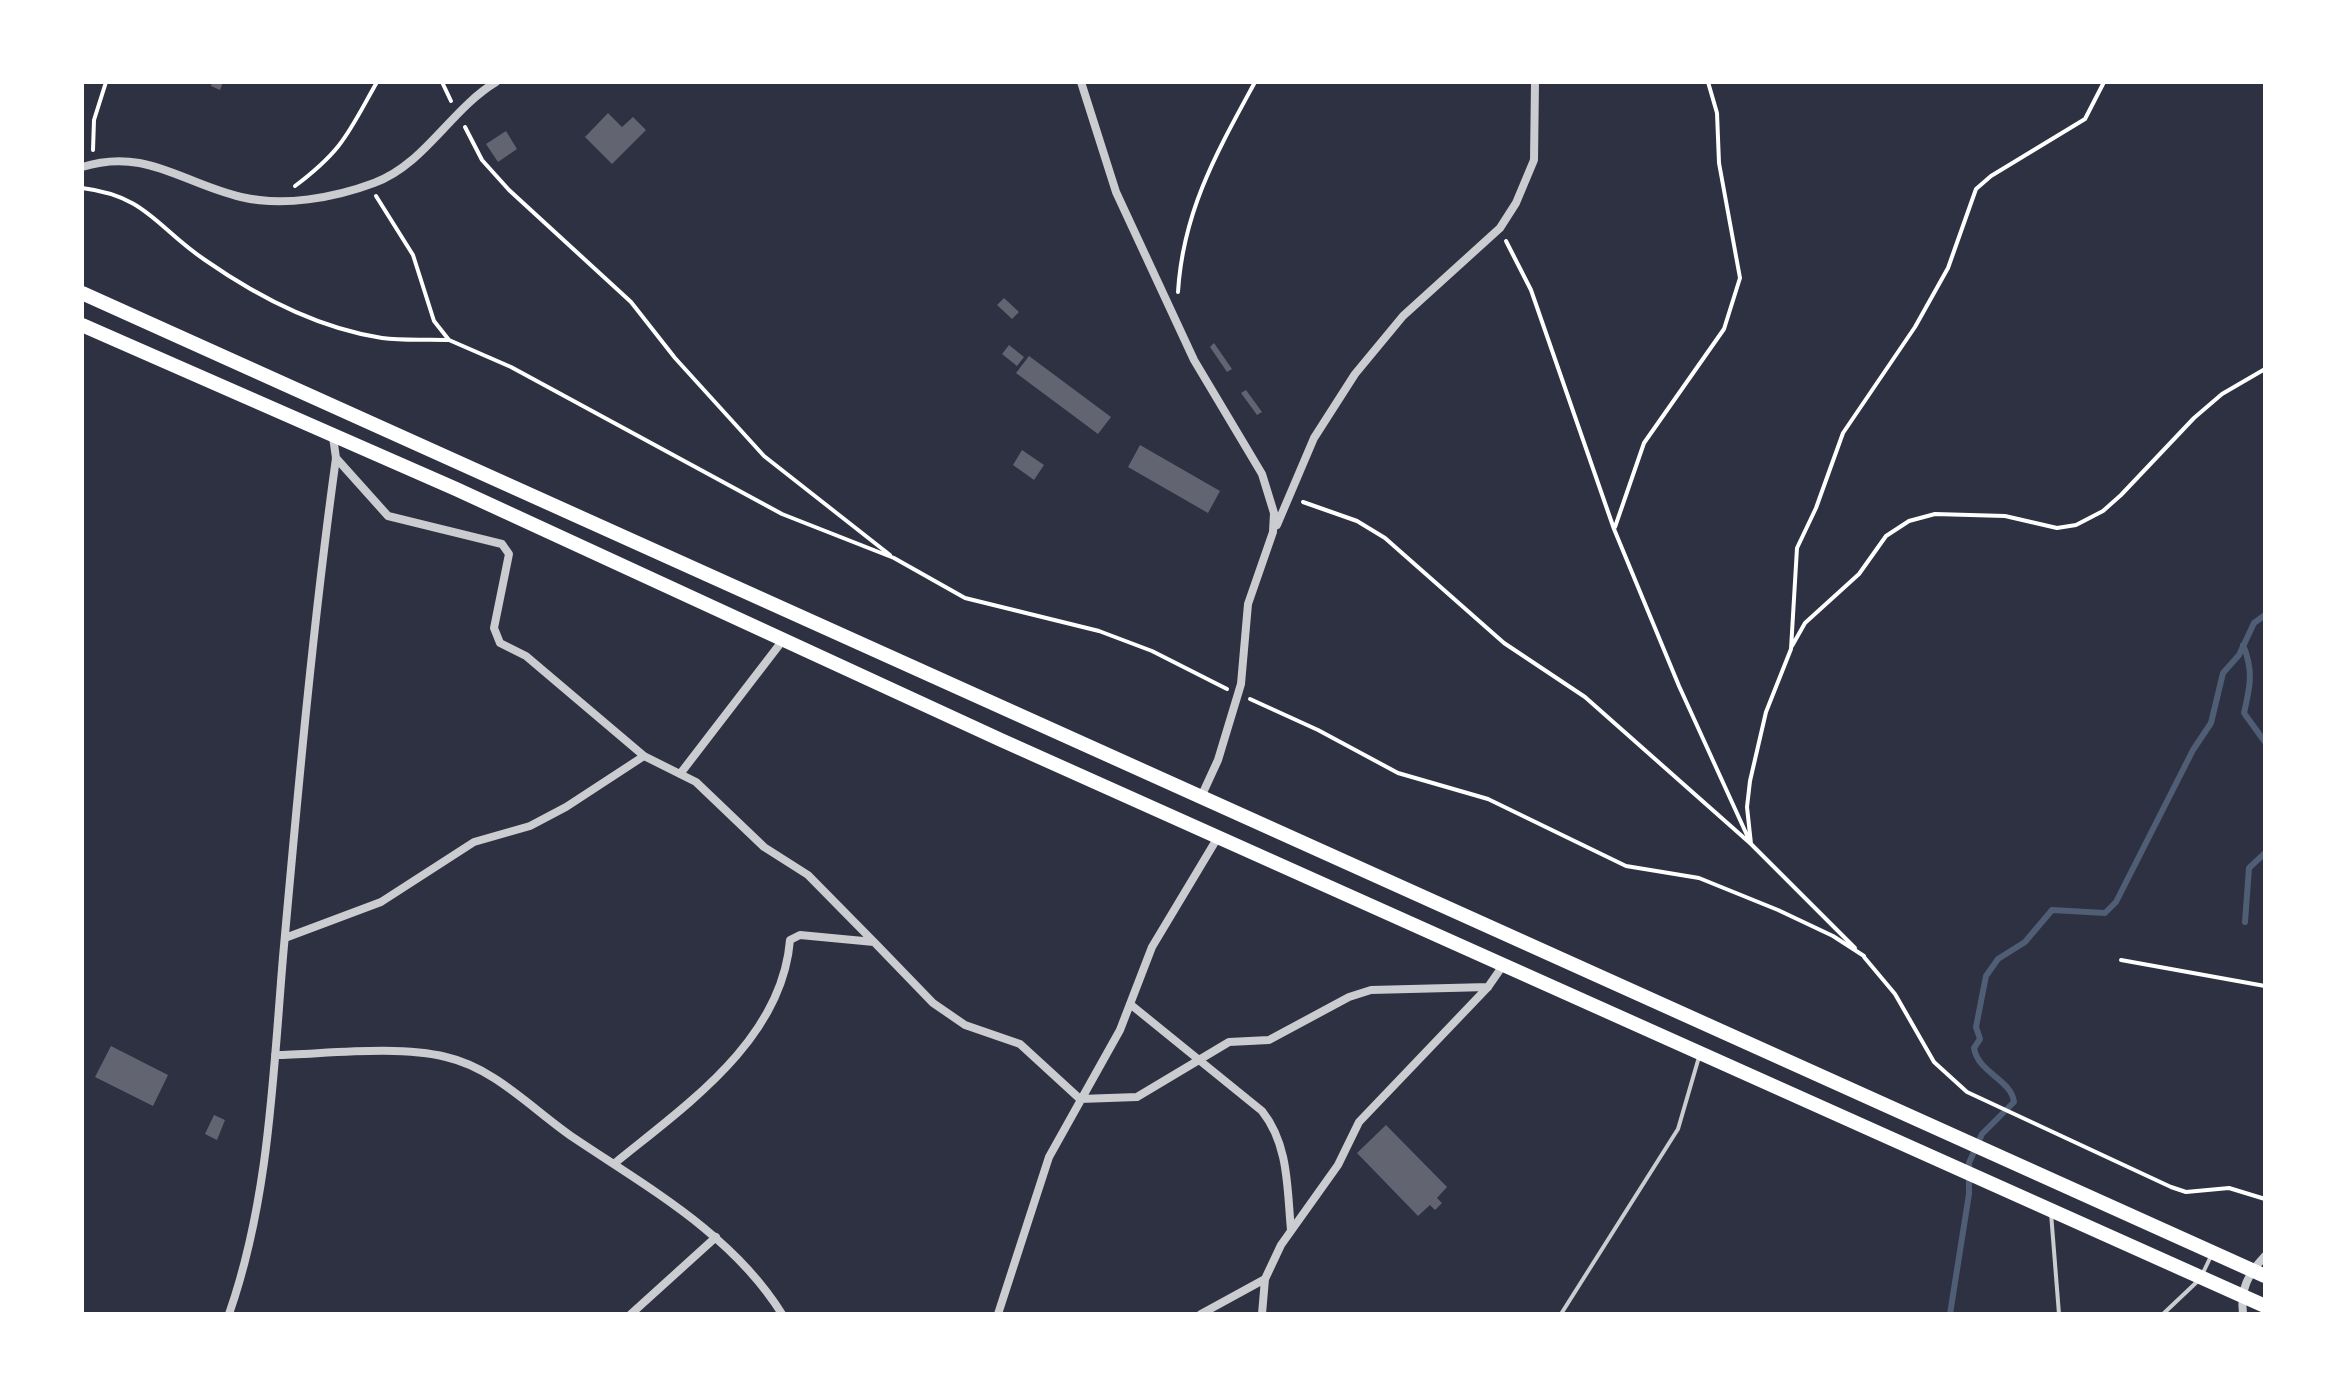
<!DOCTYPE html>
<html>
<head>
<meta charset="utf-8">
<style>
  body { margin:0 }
  #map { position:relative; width:2347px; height:1396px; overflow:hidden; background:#2d3142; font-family:"Asap Condensed",sans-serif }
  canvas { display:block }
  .frame { position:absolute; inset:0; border:84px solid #fff; pointer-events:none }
</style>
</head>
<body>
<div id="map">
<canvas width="2347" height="1396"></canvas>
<div class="frame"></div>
</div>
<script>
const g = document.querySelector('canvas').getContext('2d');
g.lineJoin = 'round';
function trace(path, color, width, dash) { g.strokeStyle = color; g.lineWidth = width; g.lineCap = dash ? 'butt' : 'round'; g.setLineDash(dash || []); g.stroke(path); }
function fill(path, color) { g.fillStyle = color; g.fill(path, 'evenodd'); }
const stream = new Path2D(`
  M 2243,645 C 2254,671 2250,687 2244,713 L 2265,742
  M 2245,922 L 2249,868 L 2265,853
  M 1950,1314 L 1969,1194 L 1969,1163 L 1982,1134 L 2014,1102 C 2011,1079 1978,1073 1974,1048 L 1980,1039 L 1976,1027 L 1986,976 L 1998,959 L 2025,942 L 2052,910 L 2105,913 L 2116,902 L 2193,750 L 2211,723 L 2223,673 L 2239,655 L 2254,623 L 2265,615`);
const building = new Path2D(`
  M 212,82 L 223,82 L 220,90 L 211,86 Z
  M 608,113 L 622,127 L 633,117 L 646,130 L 612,164 L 585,137 Z
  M 506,131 L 517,149 L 498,162 L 486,144 Z
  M 1004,298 L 1019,312 L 1012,319 L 997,305 Z
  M 1214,343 L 1232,369 L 1227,372 L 1210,347 Z
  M 1009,345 L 1024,357 L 1017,366 L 1002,354 Z
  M 1029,356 L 1111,417 L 1098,434 L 1016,373 Z
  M 1246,390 L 1262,412 L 1257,415 L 1241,393 Z
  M 1140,445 L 1220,491 L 1208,513 L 1128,467 Z
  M 1022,450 L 1044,465 L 1034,480 L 1013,465 Z
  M 111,1046 L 168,1075 L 153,1106 L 95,1077 Z
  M 214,1115 L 225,1120 L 217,1140 L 205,1134 Z
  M 1386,1125 L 1447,1187 L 1437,1198 L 1442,1203 L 1435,1210 L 1430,1205 L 1418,1216 L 1357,1153 Z`);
const path = new Path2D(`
  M 442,82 L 451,101
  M 465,127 L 482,160 L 509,190 L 631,302 L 675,358 L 764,456 L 890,555
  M 93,150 L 94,120 L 106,82
  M 295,186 C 344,149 348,133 377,82
  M 82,188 C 147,196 156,227 205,260 C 258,297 317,328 382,338 C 404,341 427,339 449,340
  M 376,196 L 413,255 L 434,321 L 449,340 L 511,367 L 782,514 L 894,558 L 965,598 L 1099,631 L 1152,651 L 1227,689
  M 1506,241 L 1531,290 L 1614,529 L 1679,686 L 1751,844 L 1855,948
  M 1178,292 C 1183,211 1217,152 1255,82
  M 1303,502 L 1357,521 L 1385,538 L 1504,643 L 1585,697 L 1751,844 L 1747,807 L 1750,781 L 1766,712 L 1791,649 L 1797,548 L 1816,508 L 1843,433 L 1915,327 L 1948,268 L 1976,189 L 1991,176 L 2085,119 L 2104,82
  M 1615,527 L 1644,443 L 1724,329 L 1740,278 L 1719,163 L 1717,113 L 1708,82
  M 1792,646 L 1805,623 L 1859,574 L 1886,536 L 1909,521 L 1935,514 L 2005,516 L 2057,528 L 2076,525 L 2103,511 L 2121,495 L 2194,418 L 2222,394 L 2265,369
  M 1250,699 L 1318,730 L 1398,773 L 1488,799 L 1626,866 L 1699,878 L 1778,910 L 1833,936 L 1864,956
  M 1864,957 L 1895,994 L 1934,1062 L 1967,1092 L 2171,1187 L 2186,1192 L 2229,1188 L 2265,1199
  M 2121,960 L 2265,986`);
const service = new Path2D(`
  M 2051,1213 L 2059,1314
  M 1561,1314 L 1678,1129 L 1699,1057
  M 2163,1314 L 2200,1279 L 2212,1254`);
const minor = new Path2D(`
  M 1081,82 L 1116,192 L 1194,360 L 1262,474 L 1274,513 L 1273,532 L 1248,604 L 1241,684 L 1218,760 L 1201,797
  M 82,167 C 145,147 182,183 241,197 C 283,207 334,198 374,183 C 424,165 451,109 496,82
  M 336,458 L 388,516 L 502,544 L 509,554 L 494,628 L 500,643 L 526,656 L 644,756 L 696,782 L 764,847 L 808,875 L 873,941
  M 1277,525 L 1314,438 L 1355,374 L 1403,316 L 1500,228 L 1516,203 L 1534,160 L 1535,82
  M 680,774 L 783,640
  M 285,938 L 381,902 L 474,842 L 530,826 L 566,807 L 644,756
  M 1130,1004 L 1262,1111 C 1289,1145 1287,1188 1291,1230
  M 275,1055 C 325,1054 398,1045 446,1057 C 495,1068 533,1110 574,1138 C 650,1189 733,1235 782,1314
  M 615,1163 C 686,1105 782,1040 790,940 L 800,935 L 874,942 L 933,1003 L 965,1025 L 1020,1044 L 1080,1099 L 1137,1097 L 1229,1042 L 1269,1040 L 1349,997 L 1371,990 L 1488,987
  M 229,1314 C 269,1200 273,1076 283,957 C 298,790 313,624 336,458 L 333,437
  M 631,1314 L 716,1237
  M 998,1314 L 1049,1157 L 1120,1030 L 1152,947 L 1218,837
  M 1201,1314 L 1265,1279
  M 1262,1314 L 1265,1279 L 1281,1245 L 1338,1165 L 1359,1122 L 1488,987 L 1504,964
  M 2243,1314 C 2240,1289 2248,1274 2265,1256`);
const trunk = new Path2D(`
  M 82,293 L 2265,1276
  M 82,325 L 456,489 L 1001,740 L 2265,1306`);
trace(stream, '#4f5d75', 6);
fill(building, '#626471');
trace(path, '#fff', 4);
trace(service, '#caccd0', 4);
trace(minor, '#caccd0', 8);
trace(trunk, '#fff', 14);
</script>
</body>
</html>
